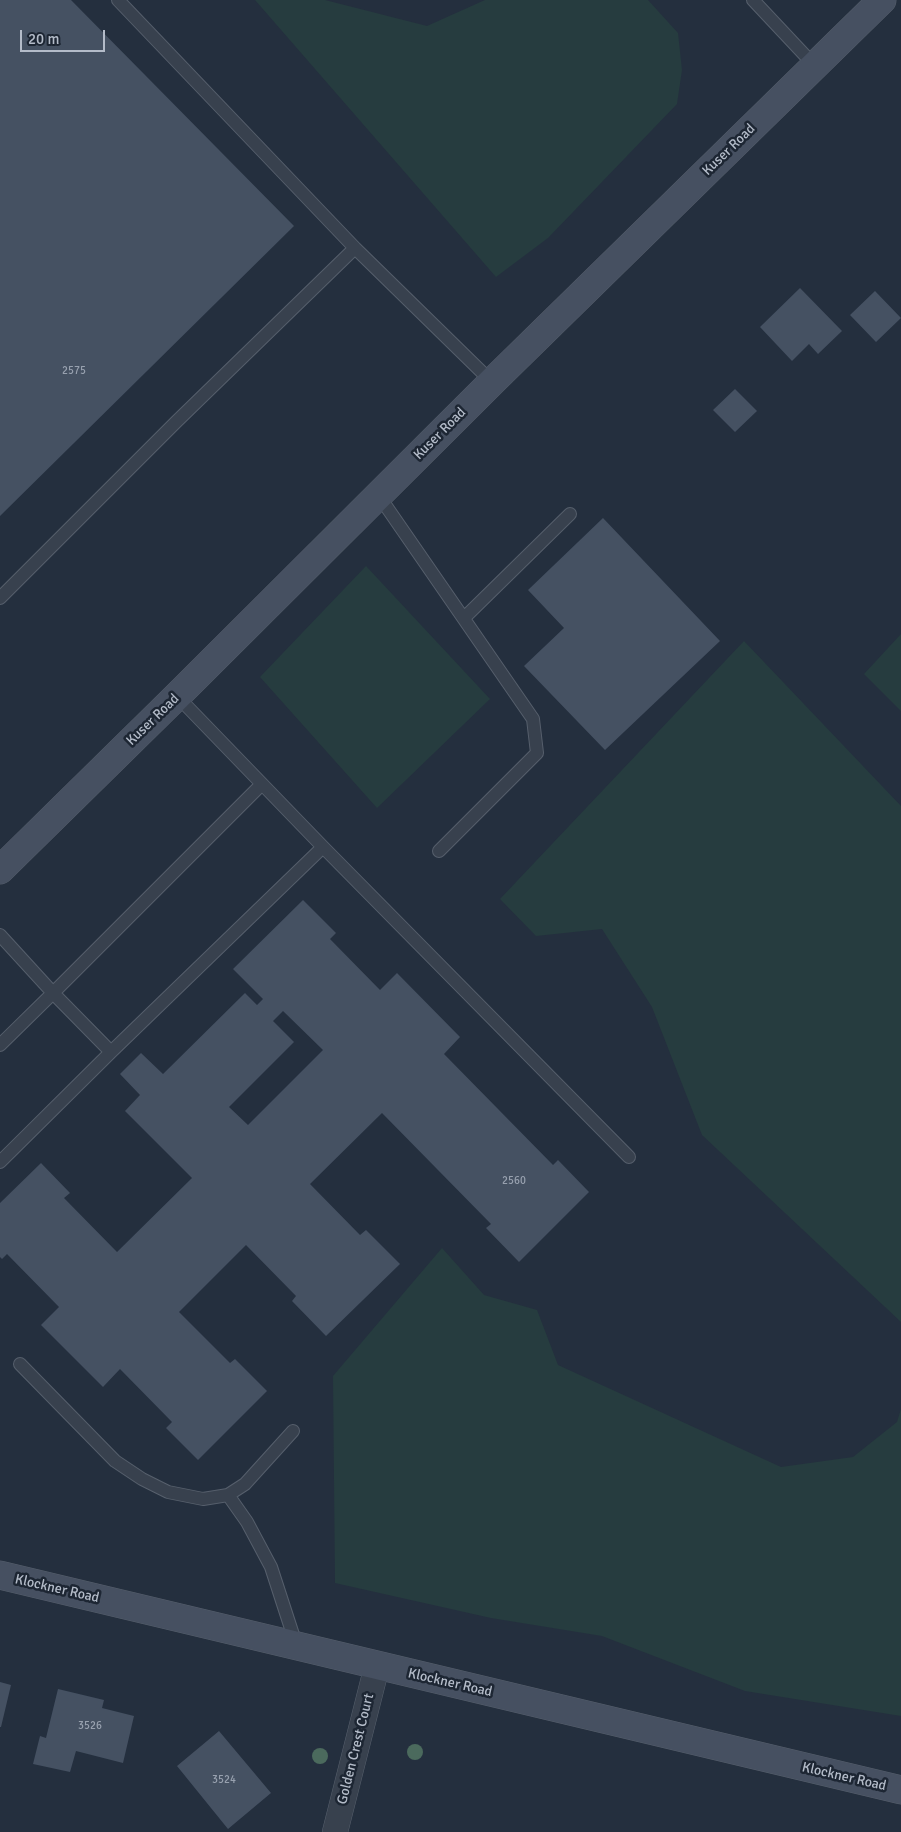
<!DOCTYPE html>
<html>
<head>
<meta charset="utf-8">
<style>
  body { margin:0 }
  #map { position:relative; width:901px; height:1832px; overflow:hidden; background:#242f3e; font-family:Signika,sans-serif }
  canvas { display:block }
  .scale { position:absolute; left:20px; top:30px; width:85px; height:22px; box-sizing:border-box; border:2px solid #b4bcc9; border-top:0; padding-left:6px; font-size:15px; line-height:18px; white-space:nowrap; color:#b4bcc9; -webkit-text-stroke:4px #1d2633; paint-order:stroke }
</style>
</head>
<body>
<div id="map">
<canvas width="901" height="1832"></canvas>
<div class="scale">20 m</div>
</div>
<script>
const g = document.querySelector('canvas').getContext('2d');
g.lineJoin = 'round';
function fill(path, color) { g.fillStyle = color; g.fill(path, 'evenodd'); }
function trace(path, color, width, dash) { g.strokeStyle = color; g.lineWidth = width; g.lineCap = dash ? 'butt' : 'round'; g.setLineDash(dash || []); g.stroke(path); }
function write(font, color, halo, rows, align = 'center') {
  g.font = font + ' Signika,sans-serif'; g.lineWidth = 5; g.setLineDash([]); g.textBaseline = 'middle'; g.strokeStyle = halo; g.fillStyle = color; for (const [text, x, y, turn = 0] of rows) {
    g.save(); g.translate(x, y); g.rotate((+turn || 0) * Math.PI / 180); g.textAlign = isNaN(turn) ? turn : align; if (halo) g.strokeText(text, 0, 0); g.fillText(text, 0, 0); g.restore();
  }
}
const green = new Path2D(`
  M 255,0 L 325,0 L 427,26 L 485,0 L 648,0 L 678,33 L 682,70 L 677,104 L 548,238 L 496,277 Z
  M 366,566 L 490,699 L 377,808 L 260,677 Z
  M 901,634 L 901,711 L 864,674 Z
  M 744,641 L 901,806 L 901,1322 L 702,1135 L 652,1007 L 602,929 L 536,936 L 500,899 Z
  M 442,1248 L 484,1295 L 537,1310 L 558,1365 L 781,1467 L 853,1457 L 897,1422 L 901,1409 L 901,1716 L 745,1691 L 602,1636 L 491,1618 L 335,1583 L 333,1376 Z`);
const building = new Path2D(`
  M 0,0 L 71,0 L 294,226 L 0,516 Z
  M 800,288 L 842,331 L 818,354 L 809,344 L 792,361 L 760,327 Z
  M 875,291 L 901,318 L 876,342 L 850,315 Z
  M 735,389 L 757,411 L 735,432 L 713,410 Z
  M 603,518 L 720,641 L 605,750 L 524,666 L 564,628 L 528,590 Z
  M 303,900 L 336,933 L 330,939 L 380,990 L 397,973 L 460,1037 L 444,1054 L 553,1165 L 558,1160 L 589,1192 L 519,1262 L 486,1228 L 491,1224 L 382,1113 L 310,1184 L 360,1235 L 366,1230 L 400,1264 L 326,1336 L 292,1301 L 296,1296 L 246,1245 L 179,1312 L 230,1363 L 235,1359 L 267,1391 L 198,1460 L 166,1428 L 172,1422 L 120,1369 L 103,1387 L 41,1325 L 59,1307 L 7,1254 L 2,1259 L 0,1257 L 0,1203 L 41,1163 L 70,1193 L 64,1198 L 117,1252 L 192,1178 L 125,1111 L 140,1095 L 120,1074 L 141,1053 L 163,1074 L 245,993 L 257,1005 L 263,999 L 233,969 ZM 283,1011 L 323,1050 L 248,1125 L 229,1107 L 294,1042 L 273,1021 Z
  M 0,1682 L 11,1685 L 1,1727 L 0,1727 Z
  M 58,1689 L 104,1700 L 102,1708 L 134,1716 L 123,1763 L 76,1751 L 70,1772 L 33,1764 L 40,1736 L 46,1738 Z
  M 219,1731 L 271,1793 L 228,1829 L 177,1766 Z`);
const lane = new Path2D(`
  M 118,0 L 355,248
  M 753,0 L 815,66
  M 379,496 L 533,719 L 537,753 L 439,851
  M 0,598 L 176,422 L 355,248 L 492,382
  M 464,618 L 570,514
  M 177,696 L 323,847 L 629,1157
  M 0,935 L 53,993 L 0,1045
  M 111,1052 L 53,993 L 262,784
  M 0,1162 L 111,1052 L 323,847
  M 20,1364 L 115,1461 L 142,1479 L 168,1492 L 203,1499 L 228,1495 L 245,1484 L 293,1431
  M 228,1495 L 247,1522 L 271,1567 L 297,1647`);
const street = new Path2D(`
  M 335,1832 L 377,1666`);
const secondary = new Path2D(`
  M 0,870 L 177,696 L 492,382 L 882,0
  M 0,1575 L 901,1790`);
const trees = [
  [415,1752],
  [320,1756]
];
const numberNames = [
  ["2575",74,371],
  ["2560",514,1181],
  ["3526",90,1726],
  ["3524",224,1780]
];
const streetNames = [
  ["Kuser Road",729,150,-44],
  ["Kuser Road",440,434,-45],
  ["Kuser Road",153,720,-44],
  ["Klockner Road",57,1589,13],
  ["Klockner Road",450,1683,13],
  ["Golden Crest Court",356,1749,-76],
  ["Klockner Road",844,1777,13]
];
fill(green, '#263c3f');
fill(building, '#455162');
trace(lane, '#565f6c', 14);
trace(street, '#565f6c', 26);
trace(secondary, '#565f6c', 29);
trace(lane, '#38414e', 12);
trace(street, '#38414e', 25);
trace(secondary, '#465061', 28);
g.fillStyle = '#4b6a5d';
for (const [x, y] of trees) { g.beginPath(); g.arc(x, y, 8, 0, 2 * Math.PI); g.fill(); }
write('11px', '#98a1af', null, numberNames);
write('14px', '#b4bcc9', '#1d2633', streetNames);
</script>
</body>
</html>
